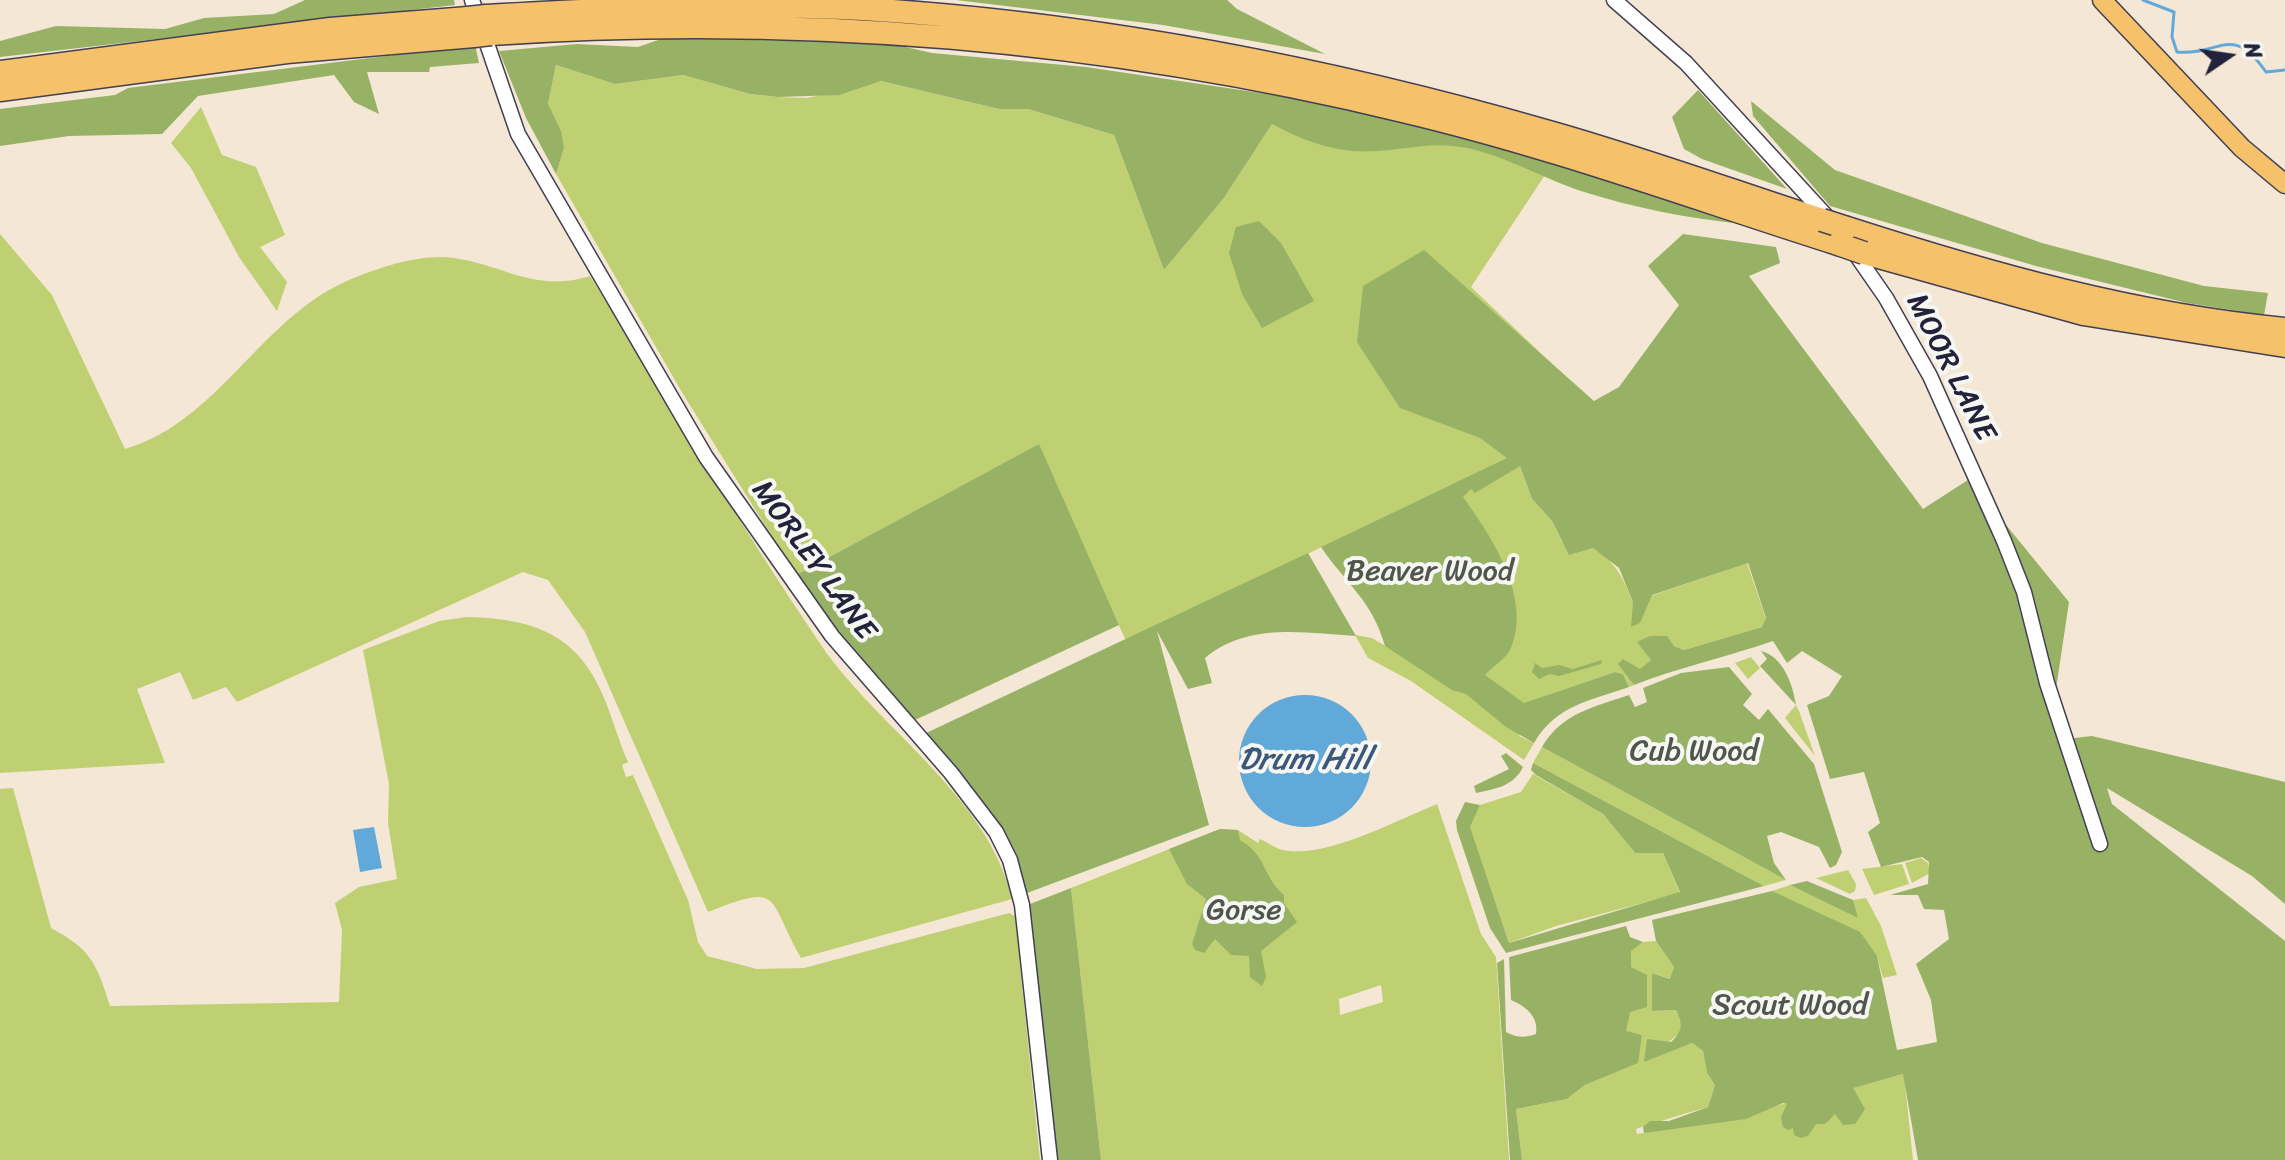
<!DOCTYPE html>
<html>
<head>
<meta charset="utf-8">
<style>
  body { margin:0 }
  #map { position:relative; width:2285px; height:1160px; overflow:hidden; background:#f5e7d5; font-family:Sriracha,sans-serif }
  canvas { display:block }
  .north { position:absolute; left:2189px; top:16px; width:80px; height:80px; -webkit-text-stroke:6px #f6f6f2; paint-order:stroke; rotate:77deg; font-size:22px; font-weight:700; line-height:32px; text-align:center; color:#22223b }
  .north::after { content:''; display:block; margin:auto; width:28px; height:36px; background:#22223b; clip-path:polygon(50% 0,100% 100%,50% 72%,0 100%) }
</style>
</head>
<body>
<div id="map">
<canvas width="2285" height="1160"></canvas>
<div class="north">N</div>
</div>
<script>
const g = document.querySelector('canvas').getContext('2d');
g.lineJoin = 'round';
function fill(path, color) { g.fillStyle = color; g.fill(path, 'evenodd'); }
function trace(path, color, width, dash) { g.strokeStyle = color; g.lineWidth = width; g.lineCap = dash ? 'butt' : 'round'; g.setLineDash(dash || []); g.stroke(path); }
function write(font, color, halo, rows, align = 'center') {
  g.font = font + ' Sriracha,sans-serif'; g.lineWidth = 8; g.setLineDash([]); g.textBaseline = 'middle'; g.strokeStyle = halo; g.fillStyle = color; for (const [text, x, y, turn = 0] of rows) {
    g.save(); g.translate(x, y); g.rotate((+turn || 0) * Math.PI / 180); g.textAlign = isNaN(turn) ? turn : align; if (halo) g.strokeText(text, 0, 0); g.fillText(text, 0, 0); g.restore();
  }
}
const green = new Path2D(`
  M 556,65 L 615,84 L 683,75 L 750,94 L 778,97 L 807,98 L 881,81 L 999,109 L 1028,109 L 1114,135 L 1164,270 L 1224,198 L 1272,124 C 1304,141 1341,152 1378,151 C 1394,150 1410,143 1427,143 C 1467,142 1508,160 1545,175 L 1471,287 L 1603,412 L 1520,466 L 1532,499 L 1552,521 L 1562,542 L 1585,550 L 1593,548 C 1616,562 1623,578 1633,602 L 1747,563 L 1766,619 L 1762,627 L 1684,650 L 1674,646 L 1645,650 L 1651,660 L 1640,670 L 1623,659 L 1634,685 L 1629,687 L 1623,674 L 1615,672 L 1545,696 L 1519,736 L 1534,743 L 1524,760 L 1411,681 L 1368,658 L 1355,635 L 1372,638 L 1416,664 L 1463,498 L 1455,483 L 1126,641 L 1038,445 L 796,575 L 683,394 L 556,174 L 564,148 L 548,104 Z
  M 201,107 L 222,155 L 256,167 L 285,235 L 260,247 L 287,282 L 277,311 L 239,257 L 191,168 L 171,143 Z
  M 0,234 L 52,295 L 125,449 C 218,422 261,318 347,281 C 377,268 421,253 454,258 C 504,265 535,293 590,276 C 667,399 740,526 821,645 C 879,730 987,794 1012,899 L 801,958 C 766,897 784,882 708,912 L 585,632 L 548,580 L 523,572 L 237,702 L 226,687 L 193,700 L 180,672 L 137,689 L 165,763 L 0,773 Z
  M 466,617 C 515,618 562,626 590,671 C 608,698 615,733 628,762 L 622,765 L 626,777 L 633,775 L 688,900 L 698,942 L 707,956 L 757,969 L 804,968 L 1009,913 L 1015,916 L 1040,1160 L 0,1160 L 0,789 L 13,788 L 51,928 C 91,949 97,964 110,1006 L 339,1002 L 342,930 L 335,903 L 359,887 L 397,879 L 388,823 L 389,784 L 363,650 L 439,621 Z
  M 1751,657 L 1760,668 L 1748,679 L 1735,663 Z
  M 1796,705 L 1799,711 L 1815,756 L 1785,718 Z
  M 1542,747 L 1786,880 L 1764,886 L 1533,763 Z
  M 1533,774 L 1603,814 L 1635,853 L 1663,853 L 1680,893 L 1556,926 L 1509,943 L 1469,827 L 1480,805 L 1521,792 Z
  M 1437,804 L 1481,934 L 1496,957 L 1509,1160 L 1101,1160 L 1071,888 L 1220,829 L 1238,830 L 1258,843 L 1260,839 C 1267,842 1276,849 1283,850 C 1326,859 1397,820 1437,804 ZM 1381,985 L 1383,1002 L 1340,1015 L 1339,999 Z
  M 1921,858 L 1928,863 L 1930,873 L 1912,883 L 1905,863 Z
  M 1902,864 L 1909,884 L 1874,895 L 1862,869 Z
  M 1848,870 L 1856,884 L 1855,891 L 1850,894 L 1816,878 Z
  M 1790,885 L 1857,917 L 1853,900 L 1866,898 L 1881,926 L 1897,975 L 1883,978 L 1877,956 L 1772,891 Z
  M 1656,941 L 1674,967 L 1671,979 L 1652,973 L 1652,1011 L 1676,1010 L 1682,1022 L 1680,1033 L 1644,1061 L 1692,1043 L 1703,1051 L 1707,1073 L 1715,1085 L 1708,1107 C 1683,1114 1660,1121 1636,1129 L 1637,1134 L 1719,1120 L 1904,1074 L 1913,1160 L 1522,1160 L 1516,1109 L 1567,1099 L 1585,1085 L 1637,1063 L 1642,1035 L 1626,1032 L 1631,950 L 1643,942 Z`);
const forest = new Path2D(`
  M 305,0 L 454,0 L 455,5 L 0,57 L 0,41 L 56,26 L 165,29 L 204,18 L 274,14 Z
  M 956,0 L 1227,0 L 1237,9 L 1325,54 L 1163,25 Z
  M 664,38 L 888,43 L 932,53 L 1086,67 L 1281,96 L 1414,121 L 1555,156 L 1742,224 C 1687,218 1634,208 1581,191 C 1542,178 1508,157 1467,148 C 1433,141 1410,149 1377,151 C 1339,154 1305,142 1272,124 L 1224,198 L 1164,270 L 1114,135 L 1028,109 L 999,109 L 881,81 L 839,95 L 778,97 L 750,94 L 683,75 L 615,84 L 556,65 L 548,104 L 561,131 L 564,148 L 556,174 L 526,118 L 499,51 L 577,44 L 638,47 Z
  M 475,45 L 479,63 L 430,67 L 429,72 L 367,72 L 379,114 L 354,102 L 334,75 L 198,96 L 162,134 L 69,136 L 0,146 L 0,109 L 115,95 L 128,88 Z
  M 1698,90 L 1787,189 L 1702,159 L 1684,149 L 1672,117 Z
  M 1751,101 L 1835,170 L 2042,243 L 2204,286 L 2268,293 L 2264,315 L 2187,303 L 2036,266 L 1830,206 L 1753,116 Z
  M 1259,221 L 1281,243 L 1314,301 L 1262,328 L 1242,294 L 1229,253 L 1236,227 Z
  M 1683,234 L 1776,247 L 1780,263 L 1749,276 L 1923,509 L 1971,478 L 2018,599 L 2057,740 L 2092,736 L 2285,782 L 2285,904 L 2252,876 L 2107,788 L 2112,804 L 2285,941 L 2285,1160 L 1918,1160 L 1903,1074 L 1853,1088 L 1865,1109 L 1855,1124 L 1843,1125 L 1835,1114 L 1825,1124 L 1816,1124 L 1808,1136 L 1801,1138 L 1794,1135 L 1793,1128 L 1788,1130 L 1783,1127 L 1781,1117 L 1787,1104 L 1783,1103 L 1746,1119 L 1644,1133 L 1643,1127 L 1650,1121 L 1669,1121 L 1708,1107 L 1715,1085 L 1707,1073 L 1703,1051 L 1692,1043 L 1644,1062 L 1647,1039 L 1671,1042 C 1683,1031 1683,1024 1676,1010 L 1652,1011 L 1652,973 L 1670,979 L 1674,967 L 1656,941 L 1652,920 L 1772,891 L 1860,932 L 1877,956 L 1897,1050 L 1937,1042 L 1931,1000 L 1916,964 L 1949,939 L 1944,910 L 1924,909 L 1918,895 L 1890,895 L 1928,884 L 1929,862 L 1922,857 L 1881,867 L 1868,832 L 1880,823 L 1864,772 L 1830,779 L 1807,705 L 1829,696 L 1842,676 L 1802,651 L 1787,663 L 1773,641 C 1727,657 1680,667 1634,685 L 1618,664 L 1623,659 L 1640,669 L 1651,660 L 1637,642 L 1650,636 L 1667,636 L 1674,646 L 1684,650 L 1762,627 L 1766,618 L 1748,563 L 1652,595 L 1640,623 L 1631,627 L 1633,602 L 1619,568 L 1593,548 L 1569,555 L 1552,521 L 1532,499 L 1520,466 L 1475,493 L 1471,489 L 1463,497 C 1492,537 1532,598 1511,648 C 1507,658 1492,667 1485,675 L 1524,703 L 1615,672 L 1623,674 L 1629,687 C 1590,701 1556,705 1534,743 L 1506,727 L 1466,694 L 1452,690 L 1385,646 C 1372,600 1346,584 1321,547 L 1507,458 L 1480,438 L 1400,408 L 1357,342 L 1363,286 L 1424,250 L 1594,401 L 1619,387 L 1679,305 L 1648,266 Z
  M 1039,444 L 1119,625 L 913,721 L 843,644 L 796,575 Z
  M 2002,520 L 2069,602 L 2056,689 L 2028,591 Z
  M 1308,553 L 1356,636 C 1305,633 1248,622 1205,658 L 1212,683 L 1188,689 L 1157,631 L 1209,825 L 1027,893 L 1011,844 L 924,734 Z
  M 1761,651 C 1783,656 1793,685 1796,705 L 1760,666 L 1767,659 Z
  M 1602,660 L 1601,664 L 1559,676 L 1550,674 L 1539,679 L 1532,672 L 1535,663 L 1542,668 L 1559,665 L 1573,669 Z
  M 1729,667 L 1752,694 L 1743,705 L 1759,720 L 1768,709 L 1814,764 L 1842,852 L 1836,865 L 1830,868 L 1819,847 L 1781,832 L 1767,836 L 1774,863 L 1786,880 L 1542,747 C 1562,713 1594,707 1629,695 L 1635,707 L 1647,702 L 1643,688 L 1681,673 Z
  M 1506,753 L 1523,767 C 1514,786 1495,789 1476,793 L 1474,786 L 1509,769 L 1501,756 Z
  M 1533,763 L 1764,886 L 1506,953 L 1490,928 L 1457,830 L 1456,821 L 1465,802 L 1480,805 L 1470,827 L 1509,943 L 1680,892 L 1663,853 L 1635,853 L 1603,814 L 1536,775 L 1531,770 Z
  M 1220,829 L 1238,830 L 1240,840 C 1267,855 1263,878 1284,895 L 1284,903 L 1297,922 L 1261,951 L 1266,977 L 1262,986 L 1250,977 L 1249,956 L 1231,955 L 1215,939 L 1204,953 L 1195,950 L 1192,944 L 1206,899 L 1187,884 L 1169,849 Z
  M 1807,881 L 1853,900 L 1858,918 L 1790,885 Z
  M 1071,888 L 1101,1160 L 1057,1160 L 1028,908 L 1030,904 Z
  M 1626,926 L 1630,937 L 1643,942 L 1631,951 L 1631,967 L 1647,975 L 1647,1007 L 1630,1012 L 1626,1031 L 1642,1035 L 1638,1063 L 1585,1085 L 1567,1099 L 1516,1109 L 1522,1160 L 1510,1160 L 1497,963 L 1504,959 L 1506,1032 C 1518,1038 1524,1038 1536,1034 C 1539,1016 1525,1006 1511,1000 L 1509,957 Z`);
const water = new Path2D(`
  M1239 761a66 66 0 1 1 132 0a66 66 0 1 1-132 0Z
  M 374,827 L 382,868 L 360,872 L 353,830 Z`);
const stream = new Path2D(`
  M 2143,0 L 2174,12 L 2172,37 L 2177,52 C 2221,56 2231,22 2266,72 L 2285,70`);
const minor = new Path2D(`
  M 472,0 L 518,134 L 706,457 L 832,636 L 951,773 L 996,832 L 1010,860 L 1022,905 L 1050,1160
  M 1614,0 L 1686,63 L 1830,220
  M 1852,249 L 1886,298 L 1930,376 L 2004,541 L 2024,592 L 2047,683 L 2100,844`);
const major = new Path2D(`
  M 2102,0 L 2242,148 L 2285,184`);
const highway = new Path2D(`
  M 486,16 C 611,9 737,2 863,9 C 1091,23 1322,67 1542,130 C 1636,156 1729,190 1822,220
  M 491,34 C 796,13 1105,39 1403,111 C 1551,146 1693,198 1838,244
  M 0,72 L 330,29 L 468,18
  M 0,90 L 287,52 L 474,36
  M 1847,228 C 1990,274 2135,315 2285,329
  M 1864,253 L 2083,314 L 2285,346`);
const highwayBridge = new Path2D(`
  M 468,18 L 486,16
  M 474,36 L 491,34
  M 1822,220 L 1847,228
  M 1838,244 L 1864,253`);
const streetNames = [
  ["MOOR LANE",1950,368,63],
  ["MORLEY LANE",813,561,54]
];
const parkNames = [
  ["Beaver Wood",1430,572],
  ["Cub Wood",1694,752],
  ["Gorse",1244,911],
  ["Scout Wood",1790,1006]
];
const waterNames = [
  ["Drum Hill",1305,761]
];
fill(green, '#bfd073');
fill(forest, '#97b265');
fill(water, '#60a9d8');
trace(stream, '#60a9d8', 3);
trace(minor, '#424052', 17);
trace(major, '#424052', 21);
trace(highway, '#424052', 25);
trace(minor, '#fff', 14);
trace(major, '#f5c16b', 18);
trace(highway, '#f5c16b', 22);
trace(highwayBridge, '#424052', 25, []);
trace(highwayBridge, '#f5c16b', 22);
write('30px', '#22223b', '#f6f6f2', streetNames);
write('30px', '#51564c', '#f6f6f2', parkNames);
write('italic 32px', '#3b587a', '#f6f6f2', waterNames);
</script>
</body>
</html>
